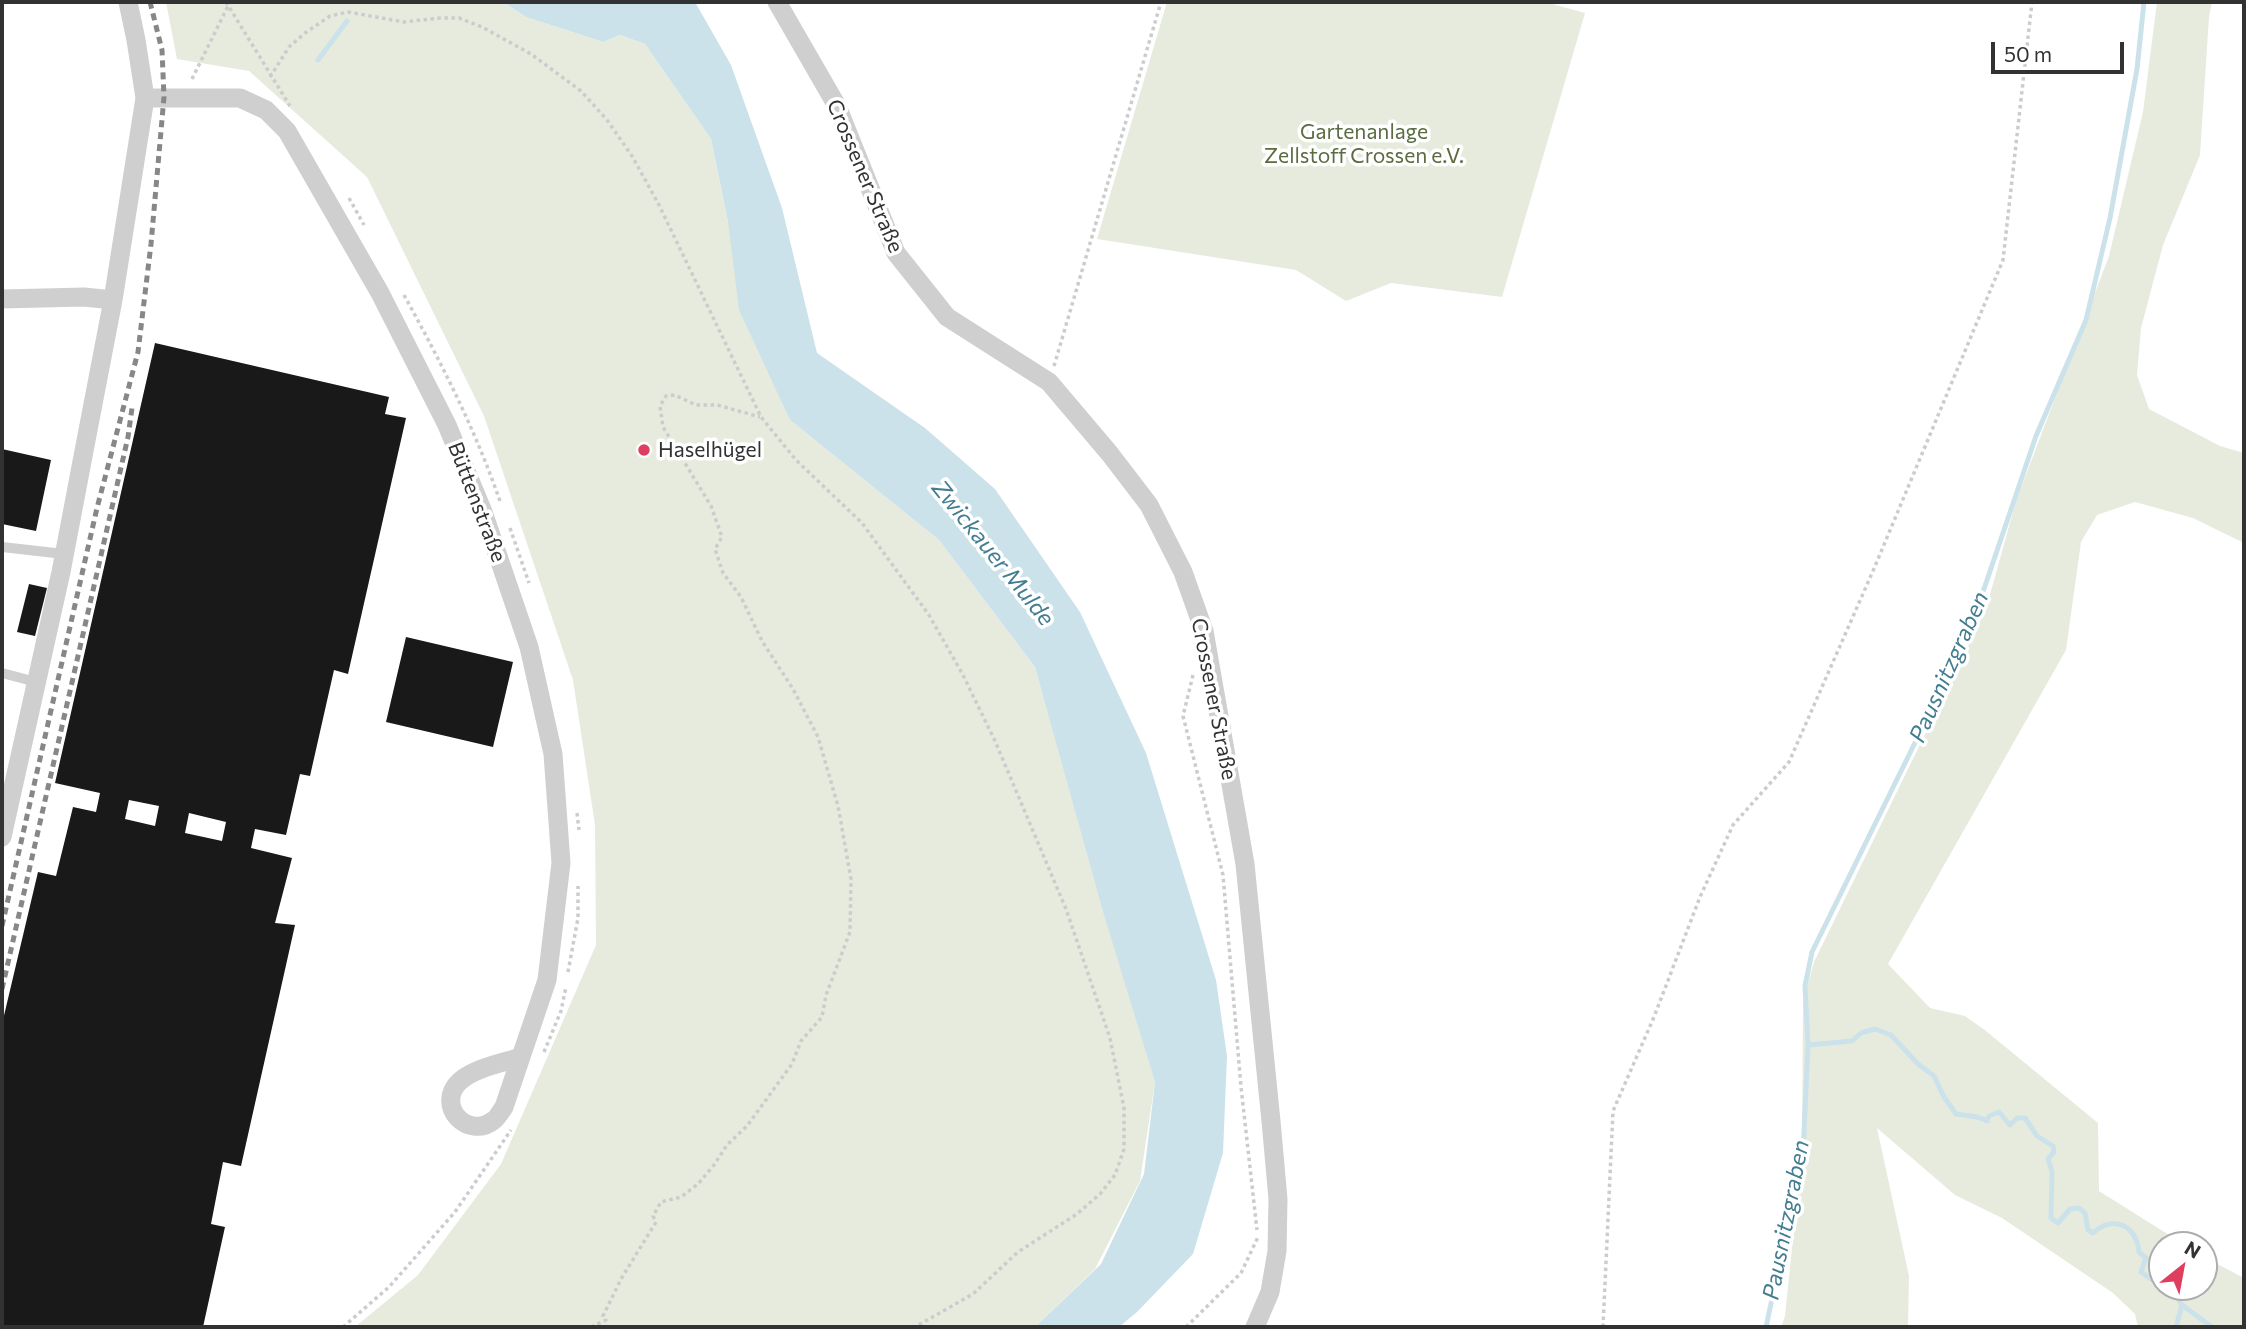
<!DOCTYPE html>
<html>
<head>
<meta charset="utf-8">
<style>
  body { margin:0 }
  #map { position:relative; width:2246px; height:1329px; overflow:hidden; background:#fff; font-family:Commissioner,sans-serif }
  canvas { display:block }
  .frame { position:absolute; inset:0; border:4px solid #323232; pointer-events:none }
  .north { position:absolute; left:2148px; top:1231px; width:70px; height:70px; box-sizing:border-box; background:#fff; border:2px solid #adadad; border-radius:50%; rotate:31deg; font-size:19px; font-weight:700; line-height:28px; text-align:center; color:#323232 }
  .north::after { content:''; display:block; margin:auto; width:24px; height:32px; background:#de3f5f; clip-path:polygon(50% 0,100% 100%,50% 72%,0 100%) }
  .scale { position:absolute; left:1991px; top:42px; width:133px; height:32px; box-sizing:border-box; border:4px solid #323232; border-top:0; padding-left:9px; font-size:21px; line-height:24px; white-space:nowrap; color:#323232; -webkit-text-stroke:5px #fff; paint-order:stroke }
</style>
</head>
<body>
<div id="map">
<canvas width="2246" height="1329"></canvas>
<div class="frame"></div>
<div class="north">N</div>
<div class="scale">50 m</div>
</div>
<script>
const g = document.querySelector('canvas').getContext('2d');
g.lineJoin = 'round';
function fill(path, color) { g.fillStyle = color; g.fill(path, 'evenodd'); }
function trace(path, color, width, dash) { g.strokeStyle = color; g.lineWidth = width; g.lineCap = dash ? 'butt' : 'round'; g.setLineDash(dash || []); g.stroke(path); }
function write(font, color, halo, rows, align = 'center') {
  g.font = font + ' Commissioner,sans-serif'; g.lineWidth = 7; g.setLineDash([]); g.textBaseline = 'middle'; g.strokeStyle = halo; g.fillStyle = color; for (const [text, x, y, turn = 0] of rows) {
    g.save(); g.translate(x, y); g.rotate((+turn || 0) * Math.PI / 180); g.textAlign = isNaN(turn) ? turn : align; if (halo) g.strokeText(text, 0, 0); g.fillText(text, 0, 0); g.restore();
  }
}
const green = new Path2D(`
  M 166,2 L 503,2 L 526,17 L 603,42 L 620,35 L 645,44 L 711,139 L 728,222 L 790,420 L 939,540 L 1035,667 L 1155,1082 L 1140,1181 L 1095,1269 L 1035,1327 L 355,1327 L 418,1275 L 501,1164 L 596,945 L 595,825 L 573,680 L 484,416 L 367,177 L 249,71 L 177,59 Z
  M 1167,2 L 1545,2 L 1585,13 L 1502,297 L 1391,283 L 1346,301 L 1296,270 L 1097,239 Z
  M 2157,2 L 2212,2 L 2209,17 L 2200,155 L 2163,245 L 2141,328 L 2137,375 L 2149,409 L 2220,446 L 2244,453 L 2244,543 L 2193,518 L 2135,502 L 2097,515 L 2081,542 L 2066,650 L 1888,964 L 1930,1008 L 1965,1016 L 1986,1031 L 2098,1123 L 2099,1191 L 2185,1245 L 2162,1245 L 2162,1287 L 2204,1287 L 2204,1257 L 2244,1278 L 2244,1327 L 2138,1327 L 2135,1314 L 2113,1293 L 2002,1218 L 1955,1195 L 1877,1128 L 1909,1276 L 1908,1327 L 1781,1327 L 1785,1316 L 1802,1151 L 1803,1001 L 1814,962 L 1986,609 L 2016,501 L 2109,256 L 2143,112 Z`);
const water = new Path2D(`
  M 503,2 L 695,2 L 731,65 L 782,208 L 817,353 L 925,428 L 995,489 L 1080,612 L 1146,753 L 1216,980 L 1227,1056 L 1223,1153 L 1193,1254 L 1137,1312 L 1119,1327 L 1035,1327 L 1101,1264 L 1144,1174 L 1155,1082 L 1104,915 L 1035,667 L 939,540 L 790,420 L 739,310 L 728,222 L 711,139 L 645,44 L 620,35 L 603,42 L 526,17 Z`);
const stream = new Path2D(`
  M 318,60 L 347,21
  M 1808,1045 L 1852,1041 L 1861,1033 L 1875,1029 L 1891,1035 L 1918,1064 L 1934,1076 L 1944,1097 L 1956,1114 C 1968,1116 1977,1115 1987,1121 L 1989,1116 L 1999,1112 L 2010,1125 L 2017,1118 L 2025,1118 L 2037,1136 L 2053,1146 L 2054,1152 L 2048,1159 L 2052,1172 L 2051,1218 L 2058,1223 L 2070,1209 L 2079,1208 L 2085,1213 L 2088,1230 L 2093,1233 C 2114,1214 2137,1226 2139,1252 L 2146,1258 L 2141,1272 L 2162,1287
  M 2163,1287 L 2174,1292 L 2182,1305 L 2176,1327
  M 2182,1305 L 2212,1327
  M 1766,1327 L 1803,1153 L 1808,1045 L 1805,986 L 1812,952 L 1969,633 L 2036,436 L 2086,320 L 2110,218 L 2137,69 L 2144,2`);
const building = new Path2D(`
  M 155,343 L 389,397 L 385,414 L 406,418 L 348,674 L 334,670 L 310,776 L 300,774 L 286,835 L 255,829 L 251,848 L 292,858 L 275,923 L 295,925 L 241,1166 L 223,1162 L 211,1224 L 225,1227 L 203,1327 L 2,1327 L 2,1024 L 38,872 L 56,876 L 73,807 L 96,812 L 100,793 L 55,783 ZM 129,800 L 159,806 L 155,826 L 125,819 ZM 189,813 L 226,822 L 222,841 L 185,833 Z
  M 2,449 L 51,460 L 36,531 L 2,524 Z
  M 29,584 L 47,588 L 35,636 L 17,632 Z
  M 406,637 L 513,662 L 493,747 L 386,722 Z`);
const path = new Path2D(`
  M 226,2 L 290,106
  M 270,77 L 289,47 L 305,33 L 330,16 L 348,12 L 404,22 L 440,18 L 459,18 L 482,27 L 531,54 L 581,91 L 607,120 L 632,156 L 658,203 L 761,417 L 796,460 L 862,523 L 929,615 L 963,675 L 995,741 L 1066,909 L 1110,1038 L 1124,1108 L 1124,1149 L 1115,1175 L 1100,1194 L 1077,1214 L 1018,1252 L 973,1294 L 915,1327
  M 192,79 L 230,2
  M 349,198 L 364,225
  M 404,295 C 441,362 476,431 501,504
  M 1054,366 L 1161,2
  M 510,528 L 529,583
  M 1193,675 L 1183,716 L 1223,875 L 1241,1087 L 1257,1230
  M 577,813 L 579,830
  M 568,972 L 578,918 L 578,886
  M 544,1052 L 561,1011 L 566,987
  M 343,1327 L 389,1287 L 455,1212 L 511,1130
  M 591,1327 L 606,1320 L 603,1316 L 621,1279 L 656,1222 L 653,1216 L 661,1202 L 681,1197 L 698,1184 L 714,1165 L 727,1145 L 747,1126 L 792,1064 L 801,1041 L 822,1017 L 826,995 L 850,932 L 851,879 L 838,806 L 818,737 L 793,689 L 762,641 L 741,597 L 723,573 L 715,549 L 722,537 L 711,506 L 663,427 L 660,406 L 666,396 L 675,395 L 696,405 L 717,405 L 760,417
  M 1186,1327 L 1241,1273 L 1258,1237
  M 1603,1327 L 1613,1111 L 1654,1017 L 1700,897 L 1733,825 L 1789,762 L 1873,571 L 2003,260 L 2032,2`);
const lane = new Path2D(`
  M 2,547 L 64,554
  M 2,673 L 36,682`);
const street = new Path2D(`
  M 777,2 L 837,106 L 896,253 L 947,317 L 1049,382 L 1110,454 L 1149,505 L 1183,572 L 1204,631 L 1245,864 L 1271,1121 L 1278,1199 L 1277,1251 L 1270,1292 L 1255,1327
  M 145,98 L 240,98 L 266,110 L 287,131 L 380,293 L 447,425 L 483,512 L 529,647 L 553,754 L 561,863 L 547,980 L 504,1107 C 501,1111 498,1117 494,1120 C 468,1141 434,1105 460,1081 C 475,1068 502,1063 521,1057
  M 2,299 L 84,297 L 113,300
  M 2,837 L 61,572 L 84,451 L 113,300 L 145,98 L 136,40 L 128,2`);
const rail = new Path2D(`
  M 2,926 L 97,508 L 138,352 L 151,244 L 164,97 L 162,50 L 150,2
  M 2,989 L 128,437 L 132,408`);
const markers = [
  [644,450,7,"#de3f5f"]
];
const parkNames = [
  ["Gartenanlage",1364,132],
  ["Zellstoff Crossen e.V.",1364,156]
];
const streetNames = [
  ["Crossener Straße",865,176,67],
  ["Büttenstraße",477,502,69],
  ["Crossener Straße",1214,699,79]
];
const poiNames = [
  ["Haselhügel",658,450]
];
const waterNames = [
  ["Zwickauer Mulde",993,553,51],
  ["Pausnitzgraben",1949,667,-66],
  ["Pausnitzgraben",1786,1220,-79]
];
fill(green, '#e6ebde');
fill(water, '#cce2ea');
trace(stream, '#cce2ea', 5);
fill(building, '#191919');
trace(path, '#ccc', 3.5, [3.5, 3.5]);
trace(lane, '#cfcfcf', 10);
trace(street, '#cfcfcf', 19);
trace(rail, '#878787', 5, [7, 5]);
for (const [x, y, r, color] of markers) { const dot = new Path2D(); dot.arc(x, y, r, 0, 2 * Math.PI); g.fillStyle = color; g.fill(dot); trace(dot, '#fff', 2.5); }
write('21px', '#5a6c40', '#fff', parkNames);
write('21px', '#323232', '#fff', streetNames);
write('21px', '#323232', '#fff', poiNames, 'left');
write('italic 23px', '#427d91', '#fff', waterNames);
</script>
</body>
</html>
